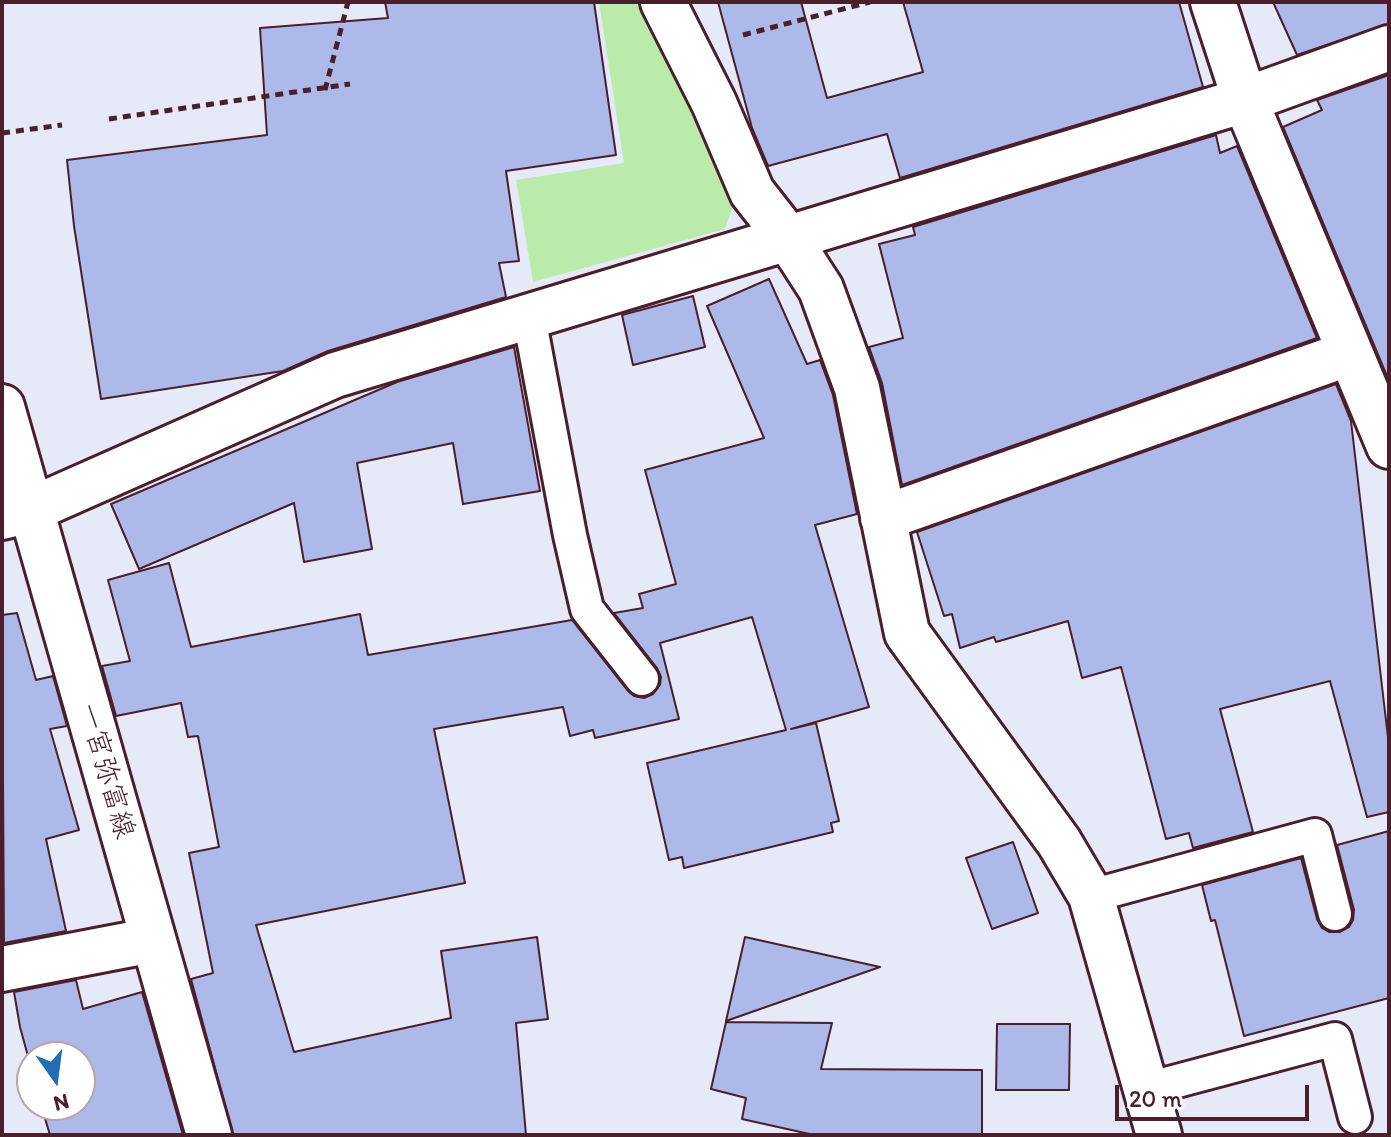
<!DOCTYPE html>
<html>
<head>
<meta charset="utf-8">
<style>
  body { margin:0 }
  #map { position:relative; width:1391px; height:1137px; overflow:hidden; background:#e6eaf8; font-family:Itim,sans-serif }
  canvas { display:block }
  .frame { position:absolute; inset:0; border:4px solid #4a1f2b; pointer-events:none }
  .north { position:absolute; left:16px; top:1041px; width:80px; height:80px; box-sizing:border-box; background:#fff; border:2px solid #b7a5aa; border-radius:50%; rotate:166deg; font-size:22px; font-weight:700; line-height:32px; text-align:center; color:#4a1f2b }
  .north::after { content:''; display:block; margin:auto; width:28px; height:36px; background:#1f6fb2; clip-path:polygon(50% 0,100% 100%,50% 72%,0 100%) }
  .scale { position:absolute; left:1115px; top:1085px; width:194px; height:36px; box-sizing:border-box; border:4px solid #4a1f2b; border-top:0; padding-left:10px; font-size:24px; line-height:28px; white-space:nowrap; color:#4a1f2b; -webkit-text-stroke:6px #fff; paint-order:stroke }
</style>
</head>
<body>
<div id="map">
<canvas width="1391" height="1137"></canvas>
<div class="frame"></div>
<div class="north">N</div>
<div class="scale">20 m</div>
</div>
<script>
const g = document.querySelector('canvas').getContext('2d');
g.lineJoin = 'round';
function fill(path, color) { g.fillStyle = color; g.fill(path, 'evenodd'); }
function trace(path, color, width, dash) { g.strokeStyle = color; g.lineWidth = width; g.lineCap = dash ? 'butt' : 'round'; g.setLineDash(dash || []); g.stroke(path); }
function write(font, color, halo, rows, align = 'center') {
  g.font = font + ' Itim,"Klee One",sans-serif'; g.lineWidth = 8; g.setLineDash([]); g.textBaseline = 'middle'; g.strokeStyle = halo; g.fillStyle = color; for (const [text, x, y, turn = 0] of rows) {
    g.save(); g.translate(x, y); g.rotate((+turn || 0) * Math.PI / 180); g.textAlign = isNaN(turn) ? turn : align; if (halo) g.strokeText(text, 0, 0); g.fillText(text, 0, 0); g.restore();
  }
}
const green = new Path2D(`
  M 599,2 L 640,2 L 735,201 L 725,229 L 533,282 L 516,180 L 624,163 Z`);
const building = new Path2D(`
  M 385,2 L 594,2 L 616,155 L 506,171 L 519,261 L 499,263 L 506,297 L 328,351 L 283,371 L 101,399 L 74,226 L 67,160 L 267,135 L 260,28 L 388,18 Z
  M 718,2 L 801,2 L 827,98 L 923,72 L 903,2 L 1179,2 L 1203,87 L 900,178 L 887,134 L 768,166 L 752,128 Z
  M 1273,2 L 1389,2 L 1389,24 L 1297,55 Z
  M 1389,75 L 1389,381 L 1283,127 L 1322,110 L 1317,100 Z
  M 1216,135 L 1220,153 L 1237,146 L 1317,338 L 902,485 L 882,383 L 869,347 L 903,338 L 879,244 L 915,235 L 913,227 Z
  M 769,279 L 807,364 L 820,360 L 833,395 L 857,514 L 815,525 L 869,707 L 791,729 L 816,723 L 839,821 L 831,823 L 833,832 L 684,868 L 682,857 L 669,860 L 647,763 L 786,730 L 752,617 L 660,643 L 679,719 L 595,738 L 593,730 L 570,736 L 563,707 L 434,729 L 465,883 L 256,925 L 294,1052 L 451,1018 L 441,951 L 537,937 L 548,1019 L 516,1023 L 526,1135 L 233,1135 L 191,979 L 213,973 L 189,853 L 219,847 L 198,736 L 188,737 L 181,703 L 116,716 L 102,666 L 130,661 L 108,580 L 169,563 L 191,647 L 360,614 L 368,655 L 572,620 L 628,691 L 634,696 L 644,698 L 653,694 L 660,685 L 661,677 L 657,668 L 614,613 L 643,608 L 639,594 L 676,584 L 645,470 L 764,438 L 707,306 Z
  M 693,296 L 705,347 L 633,365 L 622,315 Z
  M 514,347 L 540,491 L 463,504 L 453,443 L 357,463 L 372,549 L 304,562 L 294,503 L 139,569 L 111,504 L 397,382 Z
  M 1336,384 L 1351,421 L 1389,746 L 1389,812 L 1367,817 L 1330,681 L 1220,709 L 1253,832 L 1193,848 L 1189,833 L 1166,839 L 1121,667 L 1082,678 L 1068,621 L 996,642 L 994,637 L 960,648 L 952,614 L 944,616 L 917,532 Z
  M 17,613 L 36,680 L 53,676 L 67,726 L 50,729 L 79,830 L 46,839 L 66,931 L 4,943 L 2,615 Z
  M 1389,831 L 1389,998 L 1244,1036 L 1215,920 L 1211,921 L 1202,885 L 1301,858 L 1317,919 L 1322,928 L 1329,932 L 1340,932 L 1349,927 L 1353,920 L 1354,910 L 1337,845 Z
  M 1013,842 L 1038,913 L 992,929 L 966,858 Z
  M 745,937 L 880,967 L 726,1021 Z
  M 76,980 L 83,1009 L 142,992 L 183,1135 L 50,1135 L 41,1105 L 80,1105 L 80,1057 L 32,1057 L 32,1071 L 20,1027 L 14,992 Z
  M 726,1022 L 832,1023 L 821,1069 L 982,1070 L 982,1135 L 814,1135 L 742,1119 L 746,1098 L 711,1089 Z
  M 997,1024 L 1070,1024 L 1069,1090 L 996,1090 Z`);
const path = new Path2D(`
  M 743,35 L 870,2
  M 325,90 L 348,2
  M 109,119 L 350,84
  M 2,133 L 62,125`);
const service = new Path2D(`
  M 529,317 L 570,535 L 587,609 L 642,679
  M 1091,896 L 1315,835 L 1335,914
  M 1147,1089 L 1335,1039 L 1355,1117`);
const minor = new Path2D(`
  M 663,2 L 714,103 L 752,192 L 788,238 L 821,289 L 857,388 L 907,633 L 1059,842 L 1091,896 L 1159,1135
  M 1213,2 L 1245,100 L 1389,446
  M 2,517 L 30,510 L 335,375 L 1245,100 L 1389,48
  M 883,518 L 1350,353
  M 2,969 L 153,940`);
const secondary = new Path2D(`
  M 2,407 L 209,1135`);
const streetNames = [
  ["一宮弥富線",105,771,74]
];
fill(green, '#bbebaa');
fill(building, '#adb9e9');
trace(building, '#4a1f2b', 2);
trace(service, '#4a1f2b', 38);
trace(minor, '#4a1f2b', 50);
trace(secondary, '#4a1f2b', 50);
trace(path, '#4a1f2b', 5, [8, 6]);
trace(service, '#fff', 32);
trace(minor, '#fff', 44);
trace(secondary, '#fff', 44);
write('28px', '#4a1f2b', '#fff', streetNames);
</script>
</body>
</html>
